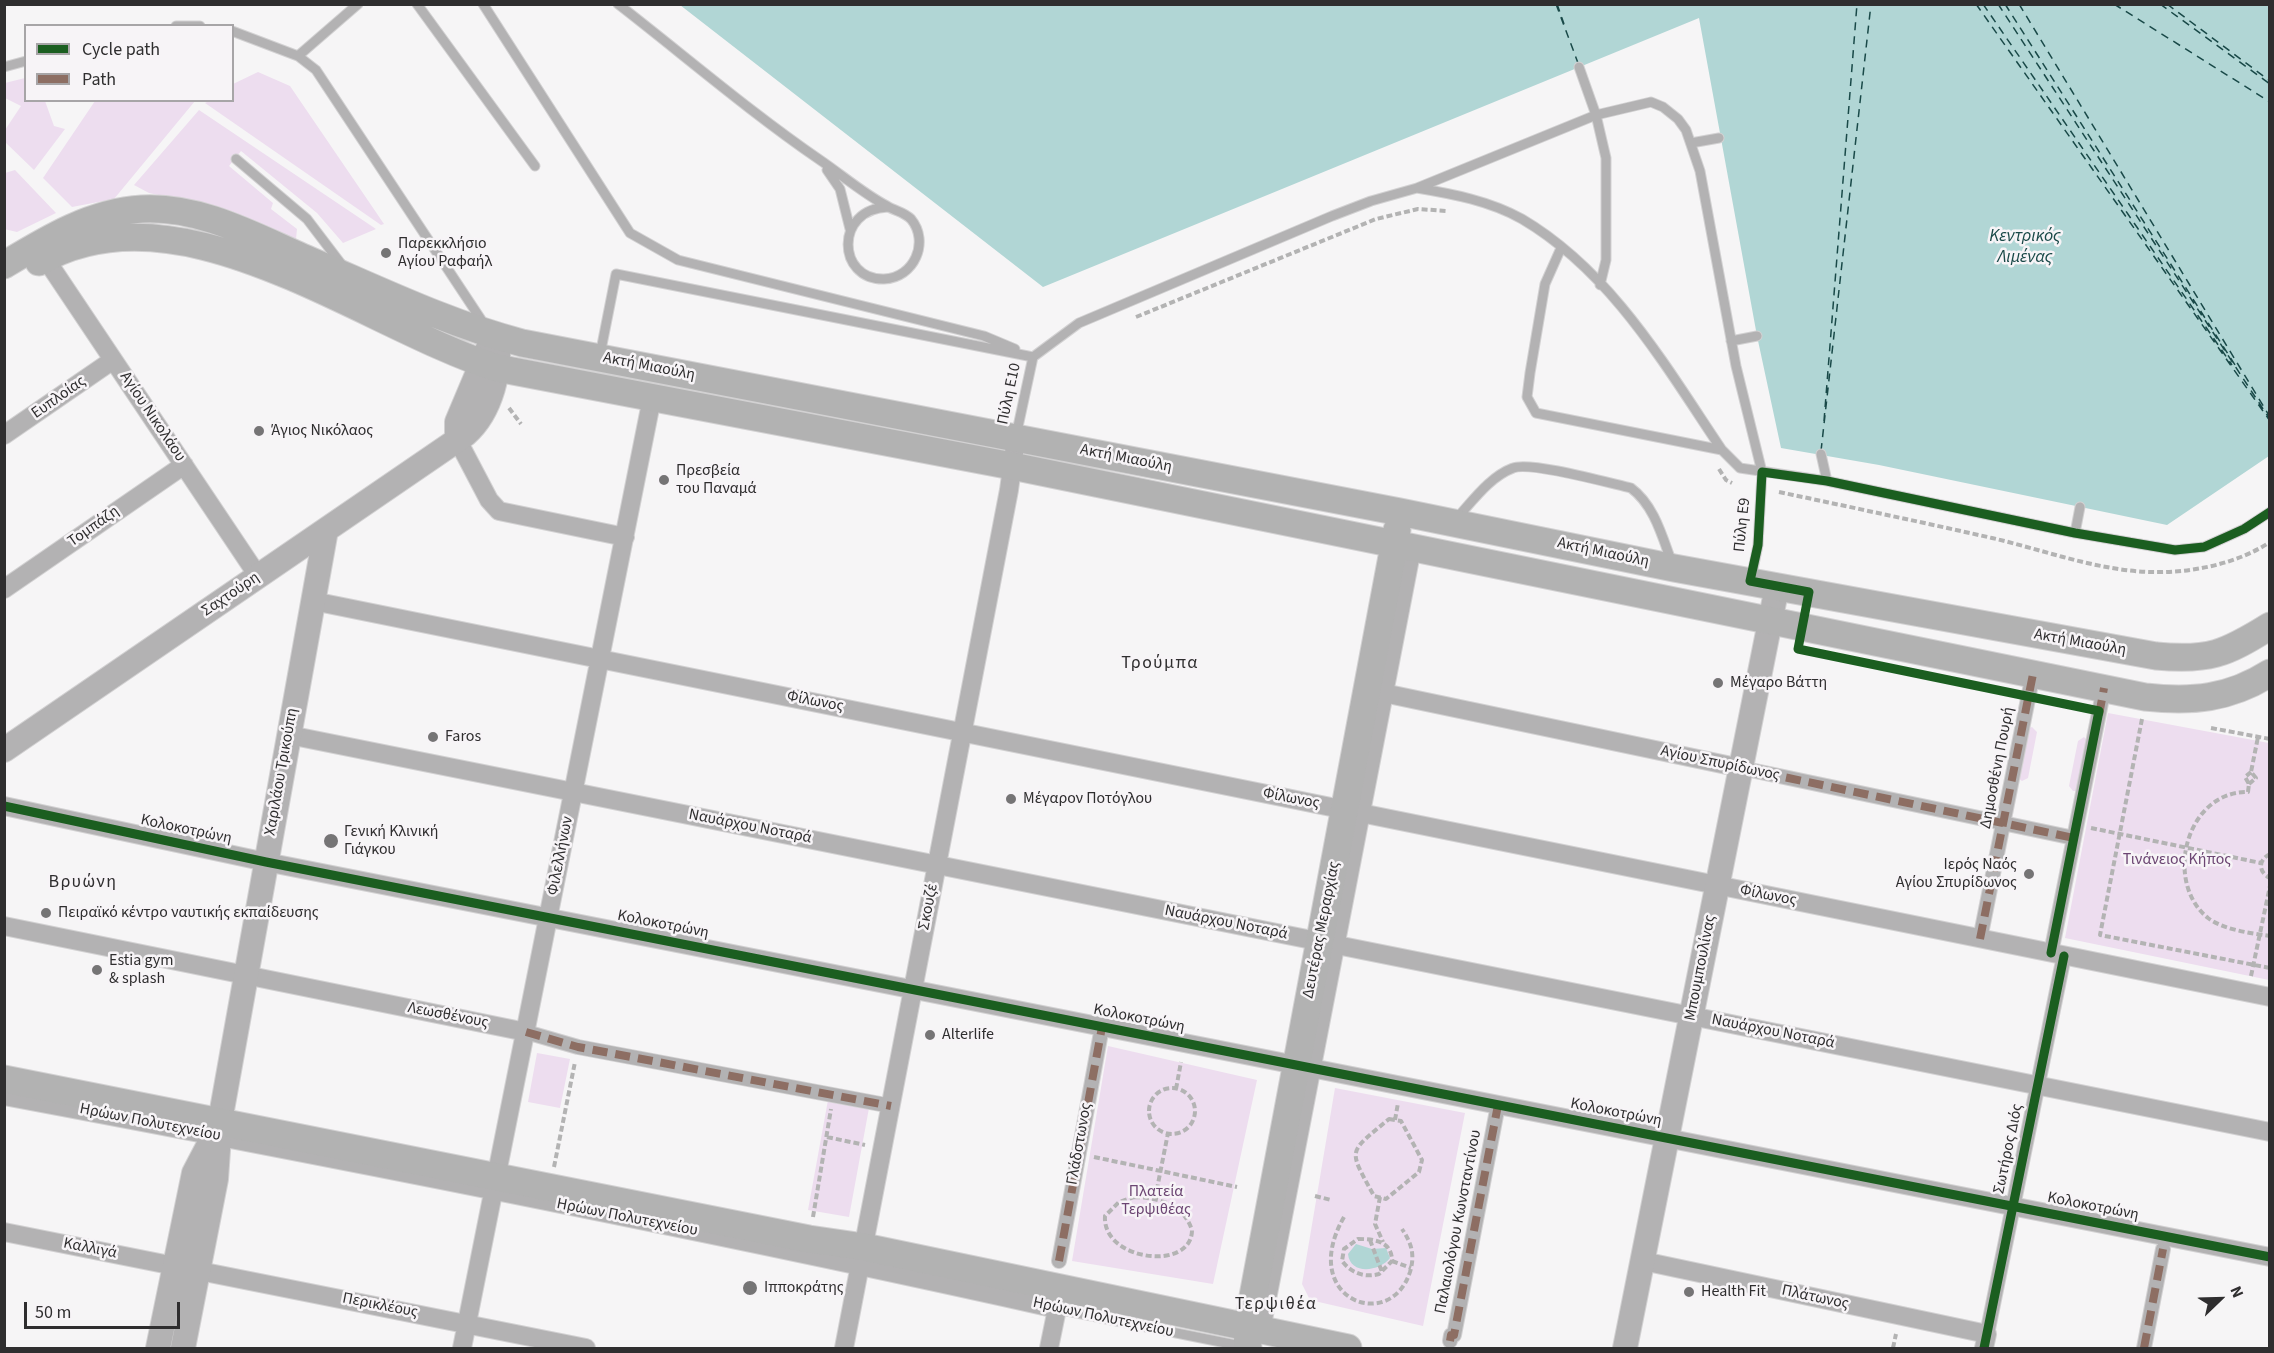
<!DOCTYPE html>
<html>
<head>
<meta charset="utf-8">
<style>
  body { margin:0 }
  #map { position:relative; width:2274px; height:1353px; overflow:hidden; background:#f6f5f6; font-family:"Source Sans 3",sans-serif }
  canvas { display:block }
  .frame { position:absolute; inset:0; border:6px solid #2f2e2f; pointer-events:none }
  .legend { position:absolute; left:24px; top:24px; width:210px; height:78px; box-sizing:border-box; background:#f7f4f7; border:2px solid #a7a5a7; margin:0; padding:8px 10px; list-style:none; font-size:18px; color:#2f2e2f }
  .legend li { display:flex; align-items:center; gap:12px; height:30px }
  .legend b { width:30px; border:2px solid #a7a5a7 }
  .north { position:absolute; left:2190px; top:1269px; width:60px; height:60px; -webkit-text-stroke:4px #f7f4f7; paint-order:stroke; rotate:67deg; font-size:16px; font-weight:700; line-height:24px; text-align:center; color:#2f2e2f }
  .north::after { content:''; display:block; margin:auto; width:21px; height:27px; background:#2f2e2f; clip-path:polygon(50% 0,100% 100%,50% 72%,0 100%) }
  .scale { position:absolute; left:24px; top:1302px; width:156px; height:27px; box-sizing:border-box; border:3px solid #2f2e2f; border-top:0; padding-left:8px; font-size:18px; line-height:21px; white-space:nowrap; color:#2f2e2f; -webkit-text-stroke:4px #f7f4f7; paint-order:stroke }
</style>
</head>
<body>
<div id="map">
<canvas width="2274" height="1353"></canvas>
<div class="frame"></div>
<ul class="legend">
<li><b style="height:8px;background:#1b5e20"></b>Cycle path</li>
<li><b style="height:8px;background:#8d6e63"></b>Path</li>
</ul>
<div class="north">N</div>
<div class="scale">50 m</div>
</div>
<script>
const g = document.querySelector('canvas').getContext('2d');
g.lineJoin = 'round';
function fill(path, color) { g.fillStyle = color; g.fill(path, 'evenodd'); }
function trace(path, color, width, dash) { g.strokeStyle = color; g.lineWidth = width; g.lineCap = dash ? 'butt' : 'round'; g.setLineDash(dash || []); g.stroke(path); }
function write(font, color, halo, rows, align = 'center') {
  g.font = font + ' "Source Sans 3",sans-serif'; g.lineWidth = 5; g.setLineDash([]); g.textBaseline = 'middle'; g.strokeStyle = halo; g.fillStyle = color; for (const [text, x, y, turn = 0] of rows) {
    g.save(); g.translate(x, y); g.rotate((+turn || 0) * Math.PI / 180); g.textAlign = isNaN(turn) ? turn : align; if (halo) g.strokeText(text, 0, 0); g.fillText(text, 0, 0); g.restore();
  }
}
const green = new Path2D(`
  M 258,72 L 290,86 L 384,224 L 381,225 L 205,103 L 209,101 L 232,100 L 233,84 Z
  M 25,78 L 26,100 L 45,101 L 54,126 L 65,129 L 34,170 L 5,142 L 5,130 L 21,106 L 5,98 L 5,83 Z
  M 95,101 L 195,101 L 114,199 L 72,207 L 43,178 Z
  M 199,110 L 376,229 L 343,243 L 317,213 L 241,151 L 229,166 L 273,203 L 271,209 L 297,229 L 296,239 L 231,211 L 149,193 L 134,185 Z
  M 15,170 L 56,213 L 17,232 L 4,229 L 5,173 Z
  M 2108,713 L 2269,743 L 2269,980 L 2065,938 Z
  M 2032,727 L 2037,732 L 2028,778 L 2022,781 L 2019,779 L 2029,728 Z
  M 2084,737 L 2088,741 L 2077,791 L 2073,791 L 2069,786 L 2078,741 Z
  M 1108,1046 L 1257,1080 L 1213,1284 L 1072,1261 Z
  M 537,1053 L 570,1059 L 560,1108 L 528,1102 Z
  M 1335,1088 L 1465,1113 L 1423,1326 L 1310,1300 L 1302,1284 Z
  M 828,1100 L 869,1108 L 849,1217 L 808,1210 Z`);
const water = new Path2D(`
  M 680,5 L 2269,5 L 2269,456 L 2167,525 L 1879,465 L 1781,448 L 1757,336 L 1699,18 L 1043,287 Z
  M 1356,1244 L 1372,1249 L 1386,1248 L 1390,1258 C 1379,1272 1350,1275 1348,1254 Z`);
const ferry = new Path2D(`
  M 1556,4 L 1578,63
  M 1557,4 L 1564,24
  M 1976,4 L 2270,421
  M 1983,4 L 2232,365
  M 1998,4 L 2269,418
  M 2005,4 L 2235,365
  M 2019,4 L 2270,417
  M 2114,4 L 2270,102
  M 2160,4 L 2270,84
  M 2167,4 L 2270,81
  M 1824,421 L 1857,4
  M 1821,451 L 1871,4`);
const path = new Path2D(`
  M 1136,317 L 1376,219 L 1418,209 L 1447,211
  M 509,408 L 521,424
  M 1719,469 L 1726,480 L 1732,483
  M 1779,492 C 1850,507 1921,522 1992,538 C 2044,550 2098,571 2152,572 C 2191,573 2237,564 2270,542
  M 2142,719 L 2100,935 L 2270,968
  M 2211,728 L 2270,739
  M 2251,772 L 2245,777 L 2249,784 L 2248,792 C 2186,791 2163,882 2208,918 C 2224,930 2250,933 2270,936
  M 2249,784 L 2256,778 L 2251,772 L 2258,737
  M 2091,828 L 2261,863
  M 2270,854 C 2258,860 2258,872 2270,878
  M 2251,976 L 2270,886
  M1149 1111a23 23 0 1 1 46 0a23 23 0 1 1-46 0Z
  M 1176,1089 L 1181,1062
  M 1389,1119 L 1401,1121 L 1422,1160 L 1419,1172 L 1386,1199 L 1374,1196 C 1348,1148 1347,1154 1389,1119 Z
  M 1395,1120 L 1398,1103
  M 827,1137 L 865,1145
  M 1094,1157 L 1237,1187
  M 554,1167 L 575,1062
  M 1315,1196 L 1331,1200
  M 1134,1197 C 1160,1198 1183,1204 1192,1230 C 1192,1272 1102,1261 1105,1216 L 1119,1202 Z
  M 1380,1197 L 1375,1224 L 1383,1242
  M 1155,1199 L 1168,1133
  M 813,1217 L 831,1109
  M 1344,1217 C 1297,1299 1390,1334 1410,1272 C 1415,1255 1412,1244 1402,1229
  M 1358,1239 C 1374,1239 1392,1241 1392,1261 L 1379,1274 C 1365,1278 1351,1273 1342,1261 L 1344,1249 Z
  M 1370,1240 L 1382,1272
  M 1392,1261 L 1411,1268
  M 1143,1348 L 1143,1347
  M 1893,1348 L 1896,1334`);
const service = new Path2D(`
  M 417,4 L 535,166
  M 483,4 L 630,233 L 678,260 L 984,336 L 1015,349
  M 618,4 C 685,56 750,112 820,160 C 842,175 864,194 887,206 C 895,211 904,212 911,219 C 930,242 914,278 884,279 C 837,280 834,209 888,207
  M 176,26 L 200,26
  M 232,31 L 298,56 L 316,70 L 484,324
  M 298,56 L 358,4
  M 4,67 L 26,61
  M 1579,67 L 1596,115 L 1606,158 L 1606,260 L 1600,285
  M 1691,143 L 1719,138
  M 236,159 L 307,219 L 342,265
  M 827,170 L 840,189 L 850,229
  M 1417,188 C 1453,194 1490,201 1522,219 C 1612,272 1666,367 1722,450 L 1740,468 L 1827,481 L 2075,533 L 2175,550 L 2204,547 L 2244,529 L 2270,512
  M 1561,248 L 1545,284 L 1530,373 L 1527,397 L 1536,413 L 1722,450
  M 1731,341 L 1757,336
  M 600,355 L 616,274 L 1033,357 L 1079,323 L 1332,216 L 1371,201 L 1417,188 L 1596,115 L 1651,102 L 1663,107 L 1678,119 L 1686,130 L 1700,171 L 1736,366 L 1762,472 L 1758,545 L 1751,579
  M 1016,436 L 1033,357
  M 1821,454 L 1827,481
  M 1455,520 C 1472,502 1489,477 1513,468 C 1530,461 1609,483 1631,488 C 1654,505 1662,536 1672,563
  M 2075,533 L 2080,507
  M 1057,1309 L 1246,1347`);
const pedestrian = new Path2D(`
  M 1741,768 L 2074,838
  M 1980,939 L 2033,674
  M 2051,953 L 2104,688
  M 526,1032 L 578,1047 L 891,1106
  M 1059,1261 L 1102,1027
  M 1987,1334 L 2064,956
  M 1450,1341 L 1451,1335 L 1454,1335 L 1498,1105
  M 2144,1348 L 2163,1249`);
const minor = new Path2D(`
  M 45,258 L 258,576
  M 4,435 L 113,360
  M 457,439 L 489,500 L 499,511 L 625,537
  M 4,589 L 184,465
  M 313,601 L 2270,997
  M 1374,691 L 1741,768
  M 289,735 L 2270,1132
  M 4,806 L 266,862 L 2270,1257
  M 4,926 L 526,1032
  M 4,1096 C 356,1162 708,1231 1057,1309 L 1049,1348
  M 4,1232 L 586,1348
  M 1643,1261 L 1987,1334 L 1984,1348
  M 1255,1337 L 1261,1330 L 1412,548
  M 462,1348 L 652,398
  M 844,1348 L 1009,490 L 1016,438`);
const tertiary = new Path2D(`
  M 457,439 L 457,422 L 489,346
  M 4,750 L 466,434 C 491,412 502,369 497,336
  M 158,1348 L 194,1173 L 216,1131
  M 183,1348 L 216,1179 L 220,1121 L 326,530
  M 1625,1348 L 1777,587`);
const secondary = new Path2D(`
  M 39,262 C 179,179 364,326 497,368 L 1012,466 L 2145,697 C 2192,702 2229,699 2270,673
  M 4,265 C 47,239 91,212 142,209 C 199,206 252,235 302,257 C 375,288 446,323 522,343 L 1400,512 L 1674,568 L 2156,656 C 2209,661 2225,654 2270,626
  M 4,1079 L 809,1239 L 864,1247 L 1348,1348
  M 1248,1348 L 1247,1328 L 1397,530`);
const quiet = new Path2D(`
  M 2099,715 L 2104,688
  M 1741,768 L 2074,838
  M 1980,939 L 2033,674
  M 526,1032 L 578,1047 L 891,1106
  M 1059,1261 L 1102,1027
  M 1450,1341 L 1451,1335 L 1454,1335 L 1498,1105
  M 2144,1348 L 2163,1249`);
const cycleway = new Path2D(`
  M 4,806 L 266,862 L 2270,1257
  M 2051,953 L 2099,711 L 1798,649 L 1809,592 L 1750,581 L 1758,545 L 1762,472 L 1827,481 L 2075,533 L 2175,550 L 2204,547 L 2244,529 L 2270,512
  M 1984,1348 L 2064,956`);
const markers = [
  [386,253,6,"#757475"],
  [259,431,6,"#757475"],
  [664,480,6,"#757475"],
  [1718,683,6,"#757475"],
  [433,737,6,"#757475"],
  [1011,799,6,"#757475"],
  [331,841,8,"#757475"],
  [2029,874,6,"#757475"],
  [46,913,6,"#757475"],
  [97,970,6,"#757475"],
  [930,1035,6,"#757475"],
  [750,1288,8,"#757475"],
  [1689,1292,6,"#757475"]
];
const poiNames = [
  ["Παρεκκλήσιο",398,244],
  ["Αγίου Ραφαήλ",398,262],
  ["Άγιος Νικόλαος",271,431],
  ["Πρεσβεία",676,471],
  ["του Παναμά",676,489],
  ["Μέγαρο Βάττη",1730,683],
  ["Faros",445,737],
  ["Μέγαρον Ποτόγλου",1023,799],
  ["Γενική Κλινική",344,832],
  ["Γιάγκου",344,850],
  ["Ιερός Ναός",2017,865,"right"],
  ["Αγίου Σπυρίδωνος",2017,883,"right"],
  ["Πειραϊκό κέντρο ναυτικής εκπαίδευσης",58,913],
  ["Estia gym",109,961],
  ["& splash",109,979],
  ["Alterlife",942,1035],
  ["Ιπποκράτης",764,1288],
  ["Health Fit",1701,1292]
];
const streetNames = [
  ["Ακτή Μιαούλη",649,367,11],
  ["Πύλη Ε10",1010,394,-78],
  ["Ευπλοίας",59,398,-35],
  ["Αγίου Νικολάου",152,417,56],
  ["Ακτή Μιαούλη",1126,459,11],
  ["Πύλη Ε9",1743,525,-84],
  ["Τομπάζη",94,527,-35],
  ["Ακτή Μιαούλη",1603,553,12],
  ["Σαχτούρη",231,595,-34],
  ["Ακτή Μιαούλη",2080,643,10],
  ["Φίλωνος",815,702,11],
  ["Αγίου Σπυρίδωνος",1720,764,12],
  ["Δημοσθένη Πουρή",1998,768,-79],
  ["Χαριλάου Τρικούπη",282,772,-80],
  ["Φίλωνος",1291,799,11],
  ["Ναυάρχου Νοταρά",750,827,11],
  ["Κολοκοτρώνη",186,830,12],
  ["Φιλελλήνων",561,856,-79],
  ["Φίλωνος",1768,896,11],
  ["Σκουζέ",929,907,-79],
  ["Ναυάρχου Νοταρά",1226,923,11],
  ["Κολοκοτρώνη",663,925,11],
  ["Δευτέρας Μεραρχίας",1322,930,-79],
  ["Μπουμπουλίνας",1701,968,-79],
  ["Λεωσθένους",448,1016,11],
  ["Κολοκοτρώνη",1139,1019,11],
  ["Ναυάρχου Νοταρά",1773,1032,11],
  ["Κολοκοτρώνη",1616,1113,11],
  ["Ηρώων Πολυτεχνείου",150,1123,11],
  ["Γλάδστωνος",1080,1144,-80],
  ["Σωτήρος Διός",2009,1149,-78],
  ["Κολοκοτρώνη",2093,1207,11],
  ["Ηρώων Πολυτεχνείου",627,1218,11],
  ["Παλαιολόγου Κωνσταντίνου",1459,1222,-79],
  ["Καλλιγά",90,1249,11],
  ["Πλάτωνος",1815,1298,12],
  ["Περικλέους",380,1306,11],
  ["Ηρώων Πολυτεχνείου",1103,1318,12]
];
const parkNames = [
  ["Τινάνειος Κήπος",2177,860],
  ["Πλατεία",1156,1192],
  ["Τερψιθέας",1156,1210]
];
const waterNames = [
  ["Κεντρικός",2025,237],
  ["Λιμένας",2025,258]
];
const neighbourhoodNames = [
  ["Τρούμπα",1160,664],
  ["Βρυώνη",83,883],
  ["Τερψιθέα",1276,1305]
];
fill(green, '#edddef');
fill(water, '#b1d6d5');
trace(ferry, '#194948', 1.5, [8, 6]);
trace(service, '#d2d1d2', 11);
trace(pedestrian, '#d2d1d2', 16);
trace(minor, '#d2d1d2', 20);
trace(tertiary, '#d2d1d2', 26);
trace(secondary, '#d2d1d2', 29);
trace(path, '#b3b3b3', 4, [6, 3]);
trace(service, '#b3b2b3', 9);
trace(pedestrian, '#b3b2b3', 14);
trace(minor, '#b3b2b3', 18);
trace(tertiary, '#b3b2b3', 24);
trace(secondary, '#b2b2b2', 27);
trace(quiet, '#8d6e63', 8, [15, 8]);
trace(cycleway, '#1b5e20', 9);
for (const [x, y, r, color] of markers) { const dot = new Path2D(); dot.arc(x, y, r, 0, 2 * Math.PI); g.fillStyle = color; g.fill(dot); trace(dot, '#f7f4f7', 2); }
write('16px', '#2f2e2f', '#f7f4f7', poiNames, 'left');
write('16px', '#2f2e2f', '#f7f4f7', streetNames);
write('16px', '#6c4673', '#f7f4f7', parkNames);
write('italic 18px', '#194948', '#f7f4f7', waterNames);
g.letterSpacing = '1.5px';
write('18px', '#2f2e2f', '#f7f4f7', neighbourhoodNames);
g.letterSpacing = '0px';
</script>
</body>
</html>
